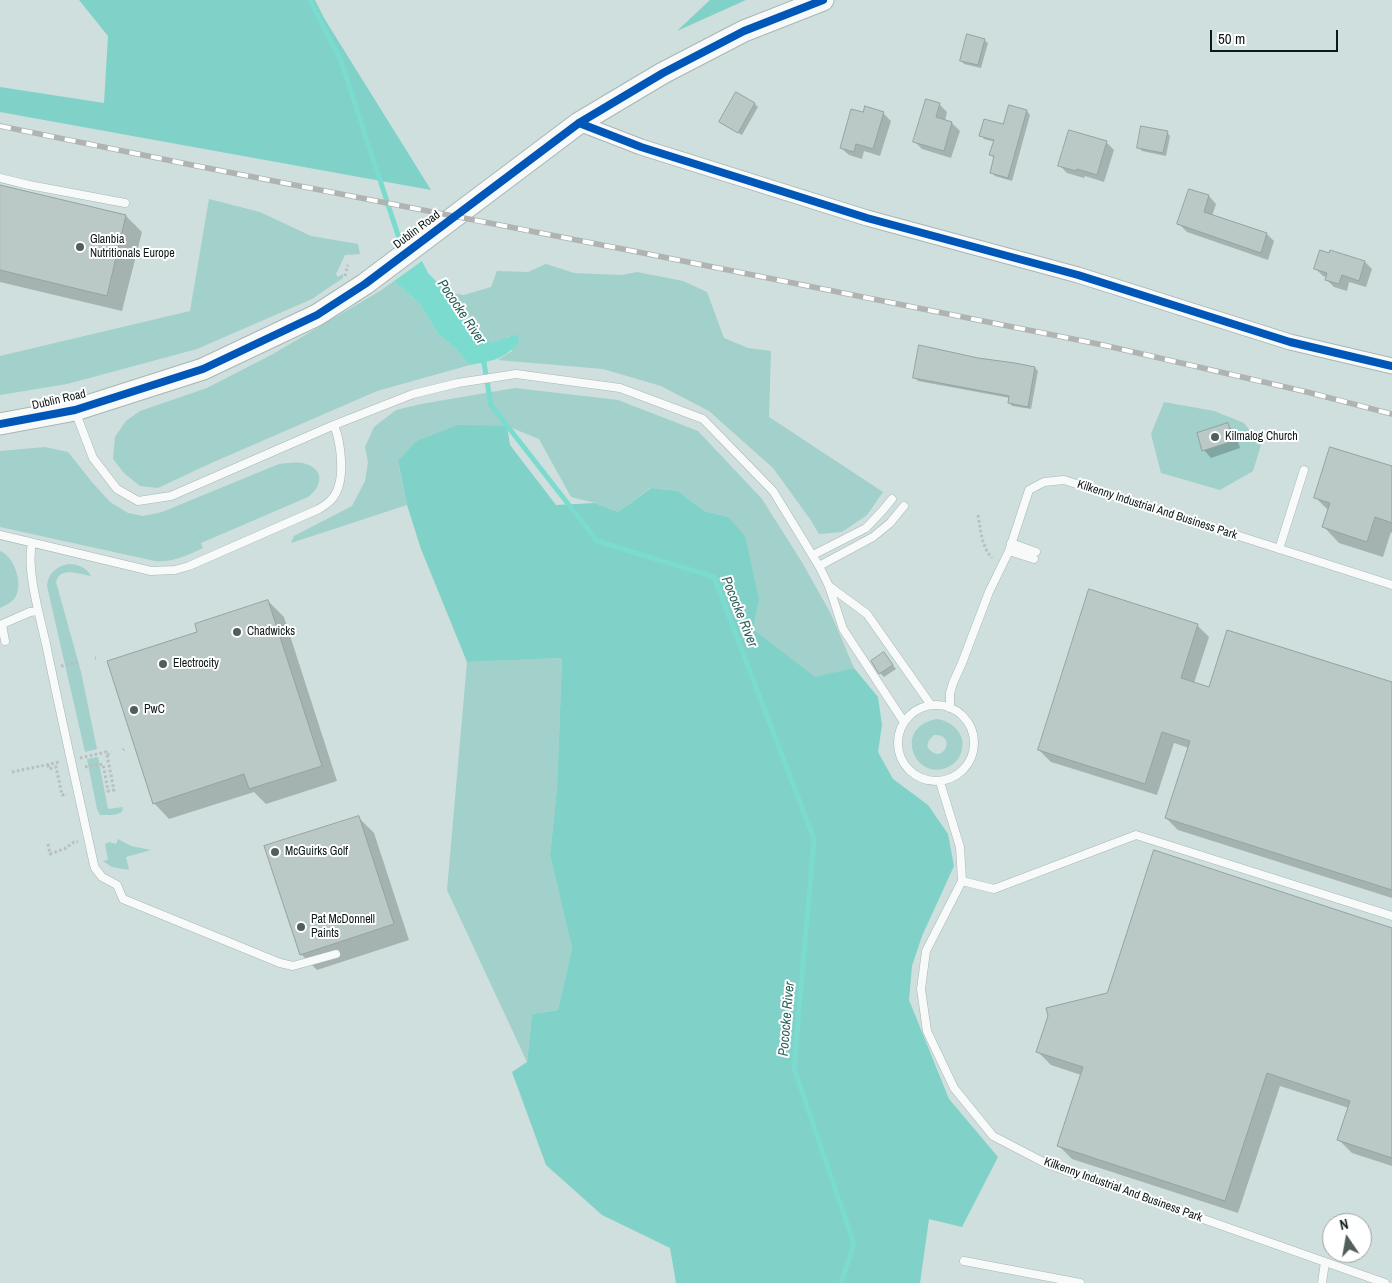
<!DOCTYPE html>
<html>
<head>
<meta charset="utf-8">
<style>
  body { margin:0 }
  #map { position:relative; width:1392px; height:1283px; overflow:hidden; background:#cedfdd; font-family:"Archivo Narrow",sans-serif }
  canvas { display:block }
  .north { position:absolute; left:1322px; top:1213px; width:50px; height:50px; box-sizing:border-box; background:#fff; border:1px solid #9ea3a2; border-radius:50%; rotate:348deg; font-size:14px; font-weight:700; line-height:20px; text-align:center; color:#0d1917 }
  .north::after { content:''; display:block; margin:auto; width:18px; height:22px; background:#515e5c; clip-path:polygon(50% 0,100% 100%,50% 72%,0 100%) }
  .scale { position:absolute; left:1210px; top:30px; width:128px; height:22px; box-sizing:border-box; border:2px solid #0d1917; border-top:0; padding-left:6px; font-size:15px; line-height:18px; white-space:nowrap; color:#0d1917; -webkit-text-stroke:4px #fff; paint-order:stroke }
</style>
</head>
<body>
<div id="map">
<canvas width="1392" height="1283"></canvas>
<div class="north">N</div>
<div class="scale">50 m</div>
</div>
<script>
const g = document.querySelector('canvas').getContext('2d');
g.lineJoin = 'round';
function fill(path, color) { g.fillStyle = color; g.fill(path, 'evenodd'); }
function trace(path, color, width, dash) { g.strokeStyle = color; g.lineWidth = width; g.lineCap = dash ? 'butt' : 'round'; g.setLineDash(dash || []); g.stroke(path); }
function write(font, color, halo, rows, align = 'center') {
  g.font = font + ' "Archivo Narrow",sans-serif'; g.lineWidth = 4; g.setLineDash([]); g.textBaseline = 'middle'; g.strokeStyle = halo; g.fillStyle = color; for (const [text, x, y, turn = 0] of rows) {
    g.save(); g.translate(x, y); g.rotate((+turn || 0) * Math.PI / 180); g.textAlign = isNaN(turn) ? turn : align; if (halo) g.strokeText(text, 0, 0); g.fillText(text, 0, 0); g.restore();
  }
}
const green = new Path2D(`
  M 209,199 L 260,212 L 311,236 L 358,244 L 360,254 L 345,255 L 336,274 L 338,277 L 343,274 L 343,278 L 312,299 L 197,349 L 67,384 L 0,395 L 0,356 L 190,311 Z
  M 546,264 L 574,273 L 622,275 L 637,272 L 683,281 L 707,292 L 724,338 L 748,348 L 771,351 L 769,417 L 883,492 L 867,515 L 842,532 L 819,534 L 810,519 L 773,468 L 709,411 L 661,386 L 603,369 L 498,360 L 512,351 L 509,336 L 502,341 L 491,344 L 483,333 L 471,320 L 452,307 L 448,293 L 464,295 L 491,287 L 497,271 L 528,272 Z
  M 394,281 L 420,304 L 438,334 L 455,348 L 470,365 L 377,391 L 209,464 L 158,488 L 140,486 L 124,473 L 113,459 L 115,437 L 126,421 L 140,411 L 207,388 L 273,354 L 380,291 Z
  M 515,388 L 618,400 L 698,431 L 762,499 L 803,564 L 831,614 L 854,668 L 815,678 L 753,629 L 759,600 L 728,517 L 704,511 L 678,491 L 650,488 L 618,512 L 595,503 L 571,497 L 539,439 L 507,426 L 398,462 L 407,505 L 291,543 L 294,536 L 352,506 L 365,481 L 368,462 L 365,447 L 374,427 L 396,410 L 421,404 Z
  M 1164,402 L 1214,411 L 1244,423 L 1261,445 L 1253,471 L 1220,490 L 1161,473 L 1151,434 Z
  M 45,447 L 68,452 L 91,481 L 110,502 L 128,513 L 143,516 L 162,512 L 279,464 C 288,463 298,461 306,464 C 325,470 322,487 308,497 L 201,543 L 203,548 C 188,555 172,563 155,561 L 0,527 L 0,451 Z
  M 0,551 C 14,556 23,583 16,596 C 12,603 6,605 0,608 Z
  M 69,564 C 78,564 87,568 91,576 C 79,574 60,566 56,582 L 81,672 L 97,749 L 85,752 L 47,586 C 48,573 57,566 69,564 Z
  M 562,658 L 557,788 L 550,855 L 572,948 L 558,1010 L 532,1014 L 527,1062 L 447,890 L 467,662 Z
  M 938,719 C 957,723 970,740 958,759 C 955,763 951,766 946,768 C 913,780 893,725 938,719 ZM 934,735 C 957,734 944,763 931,751 C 924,746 929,739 934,735 Z
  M 98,757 L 108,809 L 123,807 L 122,812 C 115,816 108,815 100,815 L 97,809 L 87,759 Z
  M 118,839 L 131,846 L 151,850 L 126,857 L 129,870 L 112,867 L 103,861 L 108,860 L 105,844 L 109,842 L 116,844 Z`);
const forest = new Path2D(`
  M 79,0 L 315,0 L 324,18 L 431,190 L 0,112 L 0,87 L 104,103 L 108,36 Z
  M 710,0 L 746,0 L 677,31 Z
  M 458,425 L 507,426 L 510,445 L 556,505 L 595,503 L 618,512 L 651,488 L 678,491 L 704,511 L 728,517 L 745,536 L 759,600 L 753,629 L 815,677 L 854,668 L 878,697 L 882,725 L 878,752 L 893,779 L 928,805 L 948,834 L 954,866 L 922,936 L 912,966 L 909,1000 L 949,1099 L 998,1157 L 962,1227 L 929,1219 L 920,1283 L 676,1283 L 670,1248 L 602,1215 L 546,1165 L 512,1072 L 527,1062 L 532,1014 L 558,1010 L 572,948 L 550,855 L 557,788 L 562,658 L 467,662 L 421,549 L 407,505 L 398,461 L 417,441 Z`);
const water = new Path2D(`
  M 422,261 L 428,273 L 448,293 L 453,307 L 471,320 L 483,333 L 491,343 C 502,341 507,336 518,335 L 519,342 C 502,361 494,360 470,365 L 455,348 L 438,334 L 420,304 L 394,281 Z`);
const shadow = new Path2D(`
  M 984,40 L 988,43 L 981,68 L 964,64 L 961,60 Z
  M 755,104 L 758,107 L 742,135 L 724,125 L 720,122 Z
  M 940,105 L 947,112 L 945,121 L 952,123 L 960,131 L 951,158 L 922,149 L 914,141 Z
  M 1009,106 L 1027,111 L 1030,115 L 1012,181 L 995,176 L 991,172 L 995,159 L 991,155 L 995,142 L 984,139 L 981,135 L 1004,126 Z
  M 883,113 L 891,121 L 880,156 L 864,151 L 862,159 L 849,155 L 841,148 L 864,114 Z
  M 1167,132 L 1170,136 L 1166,156 L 1142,151 L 1138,147 Z
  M 1106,142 L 1114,150 L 1104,182 L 1085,176 L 1084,178 L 1067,173 L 1059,165 Z
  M 0,186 L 126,216 L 142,232 L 122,311 L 0,282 Z
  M 1190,190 L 1209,196 L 1216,204 L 1212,216 L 1267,234 L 1274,241 L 1268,260 L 1187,232 L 1179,224 Z
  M 1365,262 L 1372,269 L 1366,287 L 1349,282 L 1347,291 L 1334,287 L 1326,279 L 1327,277 L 1323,276 L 1316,269 Z
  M 978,360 L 1035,368 L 1038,371 L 1031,409 L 1012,406 L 1009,402 L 1010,398 L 918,381 L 914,377 Z
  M 1227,425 L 1235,432 L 1240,448 L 1211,458 L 1204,450 Z
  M 1392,468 L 1392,533 L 1391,532 L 1383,557 L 1339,543 L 1324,527 L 1329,511 L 1315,497 Z
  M 268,601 L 284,617 L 337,781 L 266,804 L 254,792 L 169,819 L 154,803 Z
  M 1197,625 L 1209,637 L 1194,683 L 1210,689 L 1392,684 L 1392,898 L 1178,830 L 1166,818 L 1189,748 L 1174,743 L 1157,795 L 1051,762 L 1039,750 Z
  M 884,654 L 896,669 L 884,677 L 880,673 Z
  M 358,817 L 374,833 L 409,940 L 317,970 L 301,954 Z
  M 1392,929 L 1392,1166 L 1352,1153 L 1339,1140 L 1349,1108 L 1280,1086 L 1238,1213 L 1072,1159 L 1058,1145 L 1081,1075 L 1051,1065 L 1038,1052 Z`);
const stream = new Path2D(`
  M 310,0 L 341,61 L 398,235 L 406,247
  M 480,358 L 484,363 L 491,405 L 597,541 L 714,577 L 814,839 L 794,1068 L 854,1244 L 841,1283`);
const building = new Path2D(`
  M 967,34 L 985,39 L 978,65 L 960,61 Z
  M 736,92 L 755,103 L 738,133 L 719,122 Z
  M 926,99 L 940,103 L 936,117 L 952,122 L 944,151 L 913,142 Z
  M 1009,105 L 1027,110 L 1008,178 L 990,173 L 994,156 L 989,155 L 994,140 L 979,136 L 984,119 L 1003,124 Z
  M 865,106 L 884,112 L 873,149 L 856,144 L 854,152 L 840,148 L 851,109 L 863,112 Z
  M 1141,126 L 1168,131 L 1163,153 L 1137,148 Z
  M 1069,130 L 1107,141 L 1097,175 L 1077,169 L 1076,171 L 1058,166 Z
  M 0,185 L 126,215 L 107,296 L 0,270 Z
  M 1189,189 L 1209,195 L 1204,212 L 1267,233 L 1261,253 L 1177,224 Z
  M 1320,250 L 1329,253 L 1330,250 L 1365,261 L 1359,281 L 1342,275 L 1339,284 L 1325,280 L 1327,273 L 1314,269 Z
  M 919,345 L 978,358 L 1015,363 L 1035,367 L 1028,407 L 1008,403 L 1009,396 L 913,378 Z
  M 1228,423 L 1233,441 L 1202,451 L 1197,433 Z
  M 1330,447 L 1392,466 L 1392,523 L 1375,517 L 1367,542 L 1322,527 L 1330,503 L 1314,498 Z
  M 1089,589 L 1198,624 L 1181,678 L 1209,687 L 1227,630 L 1392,682 L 1392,890 L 1165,818 L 1190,741 L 1162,732 L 1145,784 L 1038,750 Z
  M 268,600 L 322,766 L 249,789 L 244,774 L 153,804 L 107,661 L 197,632 L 195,624 Z
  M 884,652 L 893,665 L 879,674 L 871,661 Z
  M 359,816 L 394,924 L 300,955 L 264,846 Z
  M 1154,850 L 1392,928 L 1392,1158 L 1337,1140 L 1350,1101 L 1267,1073 L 1225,1201 L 1057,1146 L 1083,1067 L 1036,1052 L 1048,1016 L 1046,1008 L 1107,993 Z`);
const path = new Path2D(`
  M 345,276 L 348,265
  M 978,515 C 981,530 981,546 992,558
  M 95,658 L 96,658
  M 61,666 L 80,662
  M 123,750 L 124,749
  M 80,758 L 106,752 L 107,755 L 112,753
  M 48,765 L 49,769 L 56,767 L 62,795 L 67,794
  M 85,767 L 103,764 L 108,791 L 114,790 L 107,755
  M 12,772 L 60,762
  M 48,844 L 50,854 L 66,848 L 74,842 L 78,842`);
const lane = new Path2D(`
  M 0,178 L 29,185 L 125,203
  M 75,411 L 93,458 L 117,489 L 138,501 L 171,496 L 334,425 L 413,394 L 458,383 L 516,374 L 620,388 L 703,419 L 773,491 L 819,566 L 829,586 L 843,629 L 904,722
  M 0,535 L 151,571 L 175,570 L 189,566 L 319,509 C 326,505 332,501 336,493 C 345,476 341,443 334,425
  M 32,543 C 26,570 40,617 46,644 C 61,718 78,791 94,865 L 95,868 L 102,877 L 117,885 L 123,899 L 280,963 L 293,966 L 336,954
  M 1011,543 L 1036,552
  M 1279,549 L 1304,470
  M 1009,551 L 1034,559
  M 813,555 L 866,528 L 883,510 L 892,499
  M 819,566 L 873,537 L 890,523 L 904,506
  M 829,586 L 867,614 L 931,705
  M 0,625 L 30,612 L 38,611
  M 2,625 L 5,641
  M898 743a38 38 0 1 1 76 0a38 38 0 1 1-76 0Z
  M 950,708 L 950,693 L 953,683 L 962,663 L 989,592 L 1009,551 L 1029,490 L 1044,482 L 1064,480 L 1392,585
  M 940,782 L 960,847 L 962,881 L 926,951 L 921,989 L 927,1031 L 954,1088 L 993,1136 L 1047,1164 L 1385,1283
  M 962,881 L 994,889 L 1136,835 L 1392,916
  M 964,1261 L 1080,1283
  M 1322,1283 L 1325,1262`);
const street = new Path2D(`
  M 579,123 L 641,147 L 867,218 L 1078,275 L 1290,342 L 1392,366`);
const secondary = new Path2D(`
  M 0,424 L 75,410 L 203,369 L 317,315 L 365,284 L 579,123 L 663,73 L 744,31 L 823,0`);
const rail = new Path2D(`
  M 0,126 L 197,166 L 638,252 L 1103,345 L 1307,392 L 1392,414`);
const cycleway = new Path2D(`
  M 579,123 L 641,147 L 867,218 L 1078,275 L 1290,342 L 1392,366
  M 0,424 L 75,410 L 203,369 L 317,315 L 365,284 L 579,123 L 663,73 L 744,31 L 823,0`);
const markers = [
  [80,247,5,"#515e5c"],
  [1215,437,5,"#515e5c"],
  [237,632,5,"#515e5c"],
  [163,664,5,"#515e5c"],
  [134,710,5,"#515e5c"],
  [275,852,5,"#515e5c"],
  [301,927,5,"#515e5c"]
];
const streetNames = [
  ["Dublin Road",417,230,-37],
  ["Dublin Road",59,400,-13],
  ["Kilkenny Industrial And Business Park",1157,510,18],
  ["Kilkenny Industrial And Business Park",1123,1190,20]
];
const poiNames = [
  ["Glanbia",90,240],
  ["Nutritionals Europe",90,254],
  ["Kilmalog Church",1225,437],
  ["Chadwicks",247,632],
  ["Electrocity",173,664],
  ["PwC",144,710],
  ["McGuirks Golf",285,852],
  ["Pat McDonnell",311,920],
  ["Paints",311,934]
];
const waterNames = [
  ["Pococke River",461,312,56],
  ["Pococke River",739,612,68],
  ["Pococke River",787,1019,-85]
];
fill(green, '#a2d0ca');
fill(forest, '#80d1c8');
fill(water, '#7bdbcf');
fill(shadow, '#0003');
trace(stream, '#7bdbcf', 5);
fill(building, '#bac8c6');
trace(building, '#95a2a0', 1);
trace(lane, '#a8b6b4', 9);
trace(street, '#a8b6b4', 17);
trace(secondary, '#a8b6b4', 23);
trace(path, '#b9bfbe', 3, [2.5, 2.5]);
trace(lane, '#f8fafa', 8);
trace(street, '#f8fafa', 15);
trace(secondary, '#f8fafa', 21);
trace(rail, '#afb3b2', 5.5);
trace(rail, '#fff', 4, [11]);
trace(cycleway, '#0057b8', 8);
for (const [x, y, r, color] of markers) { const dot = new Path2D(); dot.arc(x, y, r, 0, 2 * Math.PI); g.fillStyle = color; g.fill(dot); trace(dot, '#fff', 2); }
write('12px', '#0d1917', '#fff', streetNames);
write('12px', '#0d1917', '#fff', poiNames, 'left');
write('italic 14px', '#2b615a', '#fff', waterNames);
</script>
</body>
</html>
